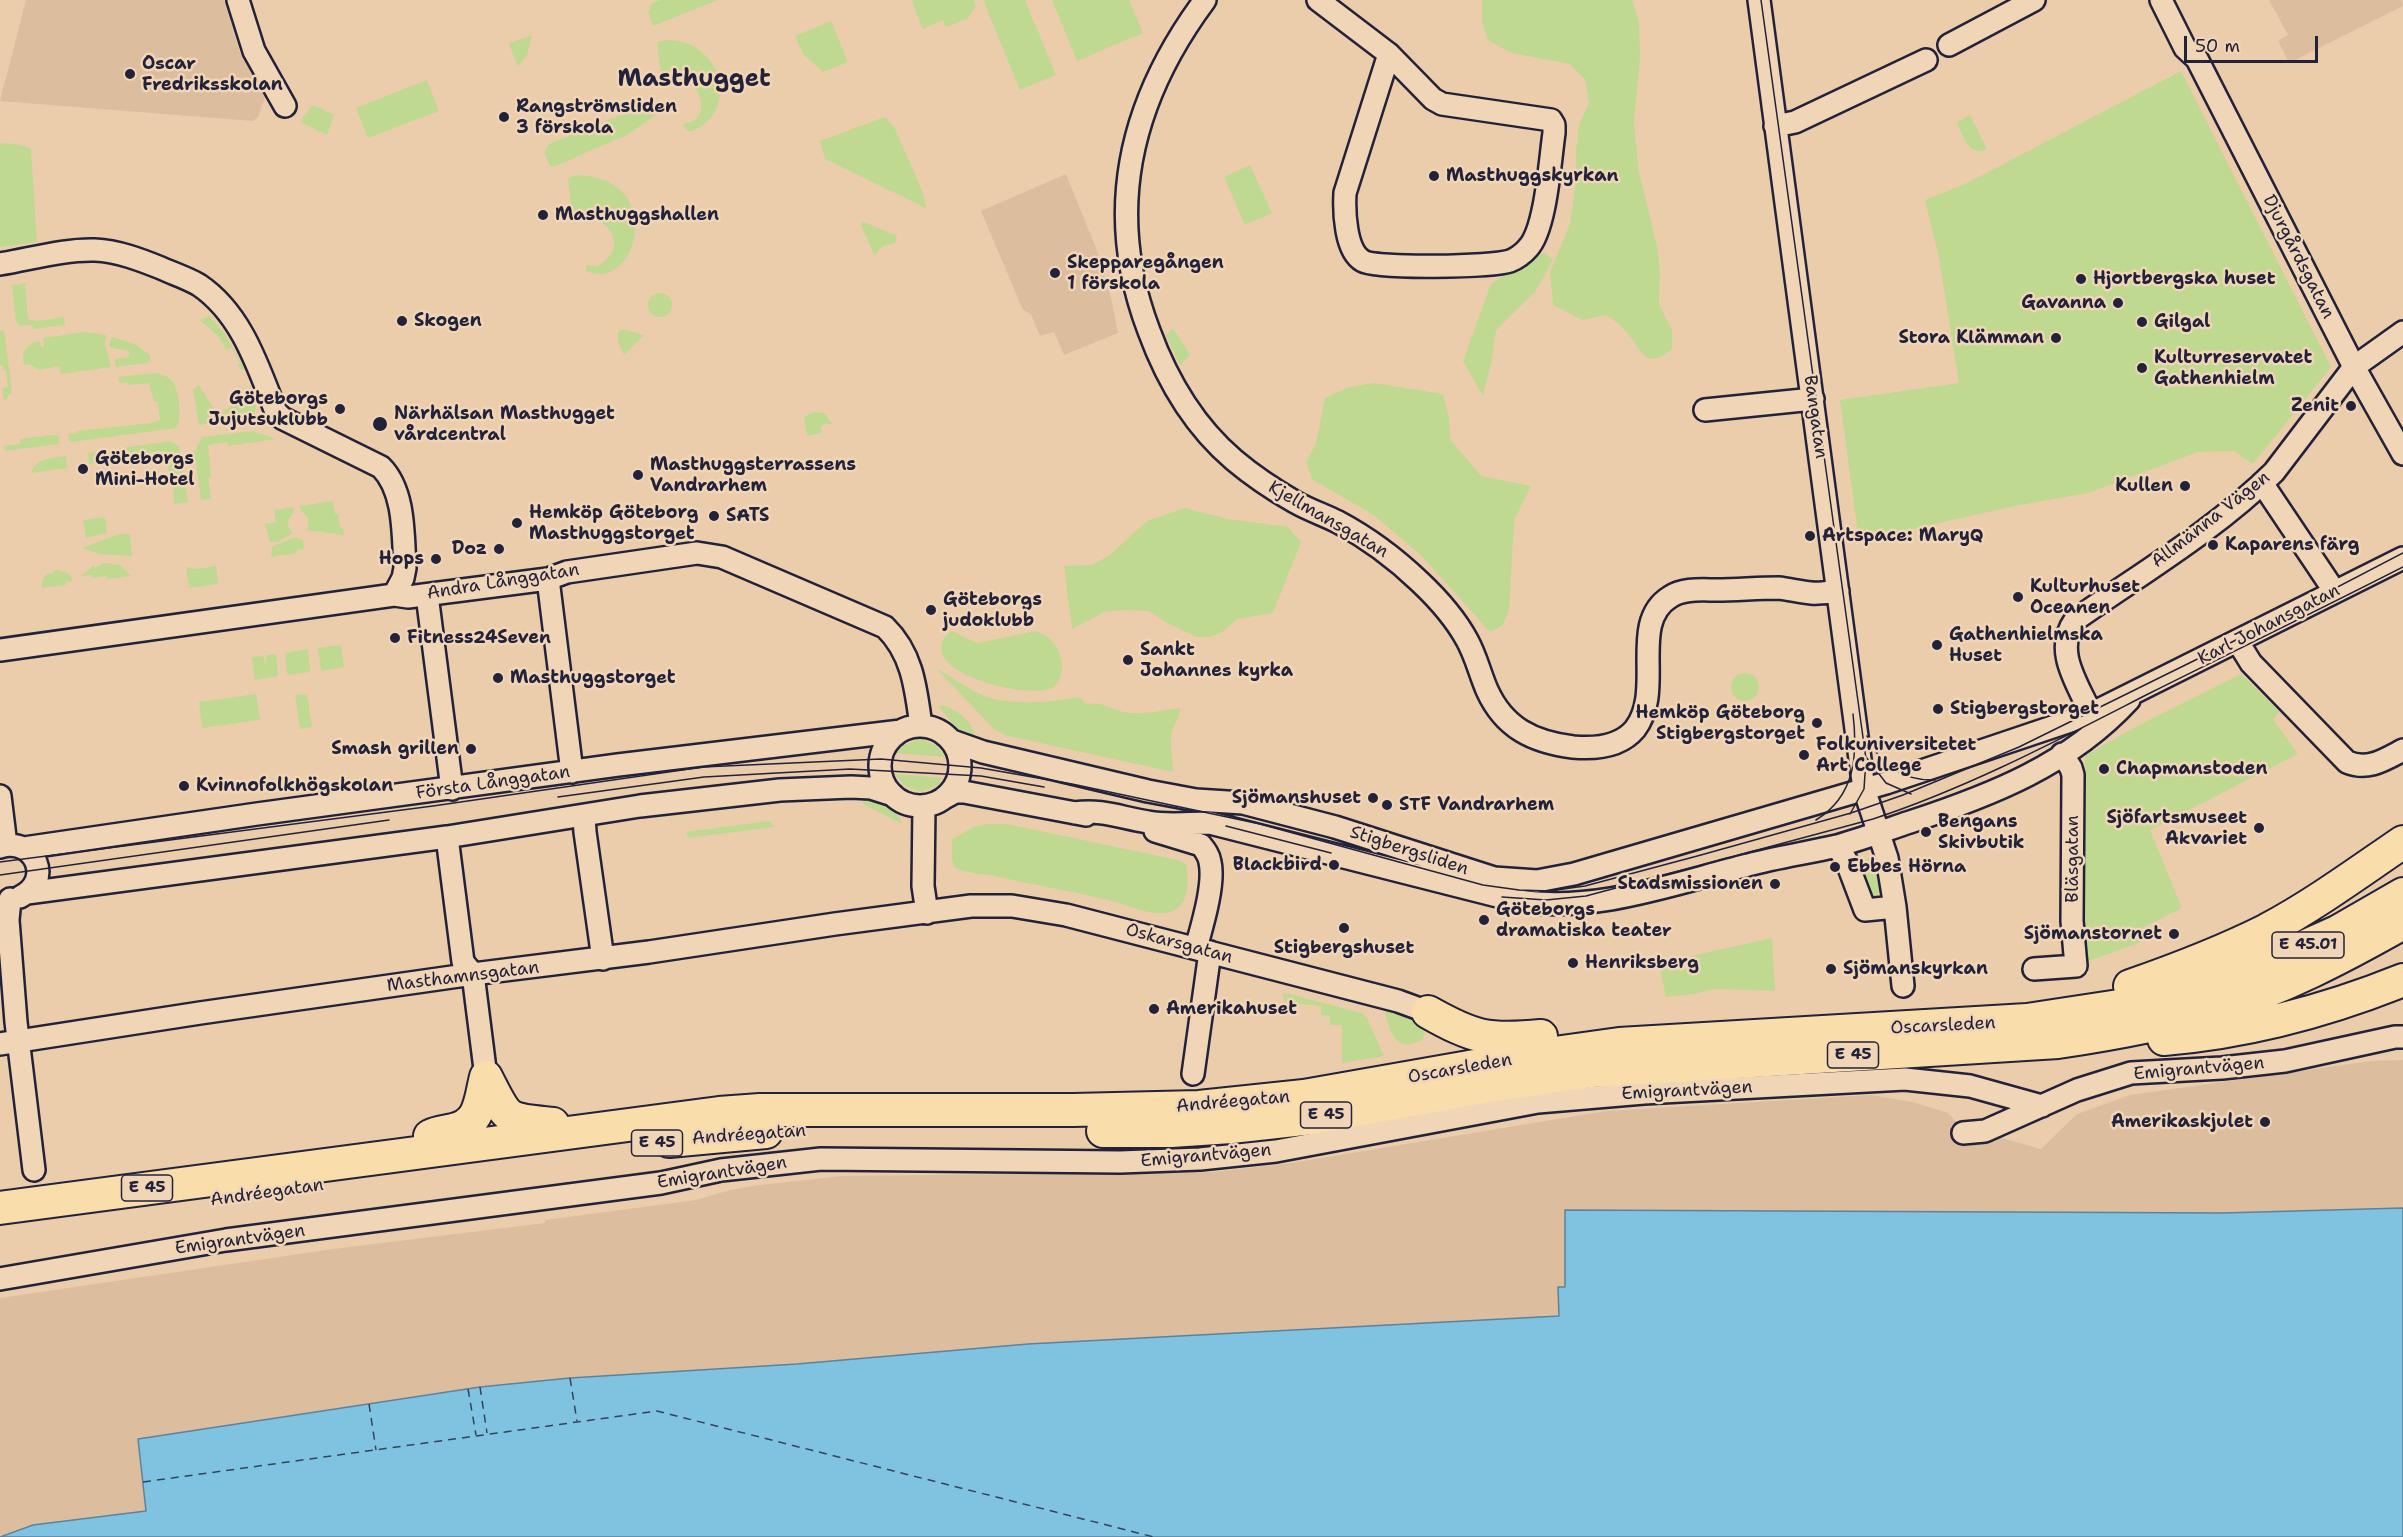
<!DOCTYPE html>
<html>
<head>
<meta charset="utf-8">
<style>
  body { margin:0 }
  #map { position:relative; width:2403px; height:1537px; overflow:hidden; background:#ebcdac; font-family:"Shantell Sans",sans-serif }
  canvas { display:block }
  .scale { position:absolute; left:2184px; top:36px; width:134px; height:27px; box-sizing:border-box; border:3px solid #22223b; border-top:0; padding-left:8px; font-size:18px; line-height:21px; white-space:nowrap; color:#22223b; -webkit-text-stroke:4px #f0d5b7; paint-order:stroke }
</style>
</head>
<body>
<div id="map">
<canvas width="2403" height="1537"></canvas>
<div class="scale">50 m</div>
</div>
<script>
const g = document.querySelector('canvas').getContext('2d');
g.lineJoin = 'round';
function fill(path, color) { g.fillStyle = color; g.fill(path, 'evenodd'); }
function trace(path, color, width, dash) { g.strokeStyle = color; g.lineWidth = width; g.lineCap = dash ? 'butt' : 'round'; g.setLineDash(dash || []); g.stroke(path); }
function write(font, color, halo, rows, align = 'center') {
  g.font = font + ' "Shantell Sans",sans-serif'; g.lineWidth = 5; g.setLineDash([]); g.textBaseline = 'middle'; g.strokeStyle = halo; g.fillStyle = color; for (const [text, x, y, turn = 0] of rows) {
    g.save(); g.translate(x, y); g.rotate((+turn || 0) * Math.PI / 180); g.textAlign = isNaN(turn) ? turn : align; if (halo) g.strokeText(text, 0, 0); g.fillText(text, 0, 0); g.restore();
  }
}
const built = new Path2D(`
  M 26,0 L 224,0 L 240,53 L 266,94 L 258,117 L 253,121 L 0,101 Z
  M 2269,0 L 2402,0 L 2403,6 L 2289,63 L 2278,41 L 2288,35 Z
  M 1066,174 L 1096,248 L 1111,298 L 1118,333 L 1064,355 L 1054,332 L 1040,336 L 1031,314 L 1023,310 L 981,211 Z
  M 2403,1060 L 2403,1208 L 2223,1213 L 1565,1210 L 1565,1287 L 1558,1288 L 1559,1316 L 1028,1344 L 797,1364 L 570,1378 L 480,1387 L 138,1439 L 147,1511 L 33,1525 L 0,1536 L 0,1298 L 333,1249 L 545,1223 L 545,1220 L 696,1200 L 730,1190 L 760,1185 L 842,1176 L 1214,1172 L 1291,1163 L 1606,1111 L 1871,1095 L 1913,1102 L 1948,1113 L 1960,1126 L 2041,1149 L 2077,1114 L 2130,1095 L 2371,1061 Z`);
const green = new Path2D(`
  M 660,0 L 718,0 L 653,26 L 648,13 L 651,4 Z
  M 911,0 L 974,0 L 976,6 L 968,18 L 946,27 L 943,20 L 923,29 Z
  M 983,0 L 1025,0 L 1056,75 L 1020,90 Z
  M 1052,0 L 1129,0 L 1143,33 L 1077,61 Z
  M 1482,0 L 1632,0 L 1639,21 L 1640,57 L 1634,121 L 1638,167 L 1657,246 L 1660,270 L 1659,304 L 1672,330 L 1672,349 C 1648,368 1645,357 1631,338 C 1624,328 1616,321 1606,315 L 1583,320 L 1553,305 L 1550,272 L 1570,224 L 1576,182 L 1576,152 L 1579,125 L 1589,103 L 1585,79 L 1570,64 L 1511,53 L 1488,40 L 1482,22 Z
  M 831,21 L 848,62 L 823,72 L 803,54 L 795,36 Z
  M 532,35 L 527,55 L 518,67 L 509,44 Z
  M 668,40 C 721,40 742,111 692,131 L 687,131 L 683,124 C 688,123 693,122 697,118 C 707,106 699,85 684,82 C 678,80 671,82 664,83 L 662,80 L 657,42 Z
  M 2181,71 L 2331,367 L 2253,464 L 2234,451 L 2198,452 L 2088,493 L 2015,506 L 1859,541 L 1840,400 L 1959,383 L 1939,258 L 1925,200 L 1967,183 Z
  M 427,80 L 439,111 L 368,138 L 356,108 Z
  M 313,105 L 334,115 L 327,135 L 300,122 Z
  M 640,107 L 650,108 L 657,114 L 629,134 L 553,167 L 550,166 L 544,152 L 549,144 Z
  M 1970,115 L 1987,149 C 1968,157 1964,137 1957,123 Z
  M 885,117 L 895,129 L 922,190 L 926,208 L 825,159 L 820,141 Z
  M 0,143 L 15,144 L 31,148 L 37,242 L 0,247 Z
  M 1250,165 L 1272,213 L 1245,225 L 1224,177 Z
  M 577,175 C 669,178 637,294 586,271 L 586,265 L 597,266 C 631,249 609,211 575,218 L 572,213 L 568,178 Z
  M 862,221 L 897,236 L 895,243 L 883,246 L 874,255 L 861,225 Z
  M 1544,252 L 1553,260 L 1535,292 L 1496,330 L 1492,359 L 1483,396 L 1463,361 L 1491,284 C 1507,271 1527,265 1544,252 Z
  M 28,283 L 25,285 L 28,319 L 37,321 L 64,317 L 65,325 L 33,329 L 32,325 L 20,326 L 16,322 L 12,285 Z
  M648 305a12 12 0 1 1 24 0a12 12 0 1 1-24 0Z
  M 209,316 L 225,334 L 245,369 L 241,370 L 238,365 L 240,363 L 232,348 L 226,350 L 219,337 L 200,320 Z
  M 1173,328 L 1190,355 L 1180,365 L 1166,335 Z
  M 623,329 L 644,335 L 624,355 L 618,342 L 618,332 Z
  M 4,330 L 12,391 L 4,402 L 2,388 L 8,387 L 6,370 L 3,370 L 3,365 L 0,365 L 0,331 Z
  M 85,332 L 106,335 L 105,343 L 111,367 L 61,374 L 59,366 L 40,370 L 28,364 L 24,365 C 21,352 26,343 40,341 L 41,347 L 44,346 L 43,338 Z
  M 112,337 L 135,344 L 150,355 L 151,360 L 146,363 L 116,367 L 114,359 L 129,357 L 129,351 L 113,348 L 109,346 Z
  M 154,373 C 160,374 167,375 172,381 C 179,389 183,420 176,428 L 71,442 L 69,441 L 68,434 L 77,433 L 77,431 L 151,423 L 160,420 L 158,402 L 154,402 L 149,383 L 128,385 L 127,382 L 120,383 L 118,377 Z
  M 1374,383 L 1443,394 L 1449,417 L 1450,439 L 1481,476 L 1531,486 L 1514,520 L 1509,610 L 1502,626 L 1490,632 L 1421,555 L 1372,514 L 1313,480 L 1306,463 L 1316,443 L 1325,398 L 1349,387 Z
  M 199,385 L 218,415 L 247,395 L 247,393 L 252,388 L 256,406 L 255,413 L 246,418 L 199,425 L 193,389 Z
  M 814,412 L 825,413 L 832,424 L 824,424 L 821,427 L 821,433 L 807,436 L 804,417 Z
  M 252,431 L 276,439 L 228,446 L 227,442 L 208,445 L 211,477 L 208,478 L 211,499 L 201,500 L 196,462 L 191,452 L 195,451 L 202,437 Z
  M 51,435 L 59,436 L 59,444 L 5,451 L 4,446 L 20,444 L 20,439 Z
  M 170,441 L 179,446 L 188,502 L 174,504 L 173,483 L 170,483 L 167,456 L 164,451 L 146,453 L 146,457 L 89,464 L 88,453 Z
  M 66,456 L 67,468 L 31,473 C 36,458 51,458 66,456 Z
  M 333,501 L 335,514 L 338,514 L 340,528 L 343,528 L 344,535 L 307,530 C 310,520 309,517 301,511 L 300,506 Z
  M 294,507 C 294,519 281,519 293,533 L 278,542 L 270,542 L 265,524 L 276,522 L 274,510 Z
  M 1185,508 L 1228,519 L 1288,527 L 1301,542 L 1273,613 L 1237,619 L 1222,632 L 1210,637 L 1196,637 L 1169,624 L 1149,611 L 1123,610 L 1104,612 L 1072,629 L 1064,566 L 1092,565 L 1110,555 L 1147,521 Z
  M 105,517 L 107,533 L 86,538 L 83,520 Z
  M 119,534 L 130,534 L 132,556 L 99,554 L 82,548 Z
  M 295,537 L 303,540 L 304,549 L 297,550 L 297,553 L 271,557 L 272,547 Z
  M 104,563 L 120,565 L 131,576 L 107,579 L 107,576 L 92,578 L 92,575 L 81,576 L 94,565 L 95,568 Z
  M 216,566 L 218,584 L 189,588 L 186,567 L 197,569 Z
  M 56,569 L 69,574 L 73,581 L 66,582 L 66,585 L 42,588 C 41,581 43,578 48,573 L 50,575 Z
  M 951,631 L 977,643 L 1036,631 C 1048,635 1057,643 1060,656 C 1063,665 1063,679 1055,686 C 1035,703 905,671 951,631 Z
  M 341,645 L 344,667 L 321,671 L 318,648 Z
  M 308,649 L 310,672 L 287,675 L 285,653 Z
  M 276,654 L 278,676 L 255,680 L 252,657 L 263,656 L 266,664 L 266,655 Z
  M 936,668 C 954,678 974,694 994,699 C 1020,705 1053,702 1079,697 L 1086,704 C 1106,701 1112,712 1132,713 C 1148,714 1164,710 1180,708 C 1180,719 1172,726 1171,736 C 1170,747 1173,760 1173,772 L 1004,735 L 993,728 Z
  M1731 687a14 14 0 1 1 28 0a14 14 0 1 1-28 0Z
  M 2241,674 L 2280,712 L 2273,719 L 2298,754 L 2150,830 L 2182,908 L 2142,928 L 2147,940 L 2080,964 L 2085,756 L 2139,725 Z
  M 256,694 L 260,720 L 202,728 L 199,702 Z
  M 307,694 L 312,727 L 300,729 L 295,695 Z
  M 942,705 C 957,709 977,724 975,742 L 956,728 L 939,707 Z
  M 921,739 L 937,746 L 945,757 L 895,753 L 904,745 Z
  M 894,774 L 943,778 L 938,785 L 921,792 L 905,786 Z
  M 862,794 C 880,799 896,805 902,824 L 863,804 Z
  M 769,821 L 774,827 L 688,838 L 686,832 Z
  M 986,824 L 1007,824 L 1178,860 L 1186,864 C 1189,881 1190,905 1170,912 C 1154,917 1132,907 1116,902 C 1076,892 1035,885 994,876 C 980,873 968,874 954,867 L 952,859 L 952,839 L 974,827 Z
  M 1879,855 L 1885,890 L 1872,896 L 1869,895 L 1855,862 Z
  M 1772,938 L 1775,991 L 1715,989 L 1694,994 L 1666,997 L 1660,968 L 1689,969 L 1687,957 Z
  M 1282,994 L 1289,994 L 1362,1013 L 1367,1018 L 1384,1056 L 1342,1063 L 1342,1025 L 1330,1025 L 1330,1016 L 1321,1015 L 1321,1006 L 1285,1002 Z
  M 1384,1007 L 1421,1019 L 1426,1025 L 1423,1039 C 1394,1056 1389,1029 1384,1007 Z`);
const water = new Path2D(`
  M 2403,1208 L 2403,1537 L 0,1537 L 33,1525 L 146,1511 L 138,1439 L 480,1387 L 570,1378 L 797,1364 L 1028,1344 L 1559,1316 L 1558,1287 L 1565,1287 L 1565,1210 L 2223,1213 Z`);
const ferry = new Path2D(`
  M 570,1378 L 577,1421
  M 480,1387 L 487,1433
  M 468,1389 L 476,1435
  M 369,1404 L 376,1450
  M 143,1482 L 657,1411 L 1154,1537`);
const minor = new Path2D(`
  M 238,0 L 254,51 L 285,106
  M 1205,0 C 1130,101 1103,211 1149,331 C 1167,380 1194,426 1234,460 C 1253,476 1274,490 1295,502 C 1309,510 1324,515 1338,522 C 1368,538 1396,559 1420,582 C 1438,599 1455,618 1467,640 C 1476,656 1480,674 1487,690 C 1504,728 1533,742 1573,747 C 1595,749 1620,747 1635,729 C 1665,690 1628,623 1670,597 C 1683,588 1702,590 1717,590 C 1737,590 1757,588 1778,588 C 1789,589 1800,592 1811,593 C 1820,594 1829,592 1838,591
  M 1318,0 L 1389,54 L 1433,99 L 1442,104 L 1551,120 L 1554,125 L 1554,133 C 1550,160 1546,229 1528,248 C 1524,253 1516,259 1510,261 C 1492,267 1377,269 1363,261 C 1345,251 1344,211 1345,193 L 1389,54
  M 1759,0 L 1864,789 L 1887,858 L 1895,907 L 1865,910 L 1846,860 L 1837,846
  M 2161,0 L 2185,48 L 2197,59 L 2354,367 L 2403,454
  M 1949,45 L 2034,0
  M 1775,126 L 1795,122 L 1926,60
  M 0,264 C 31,259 64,249 95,250 C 118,251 141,260 161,268 C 174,274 187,278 199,285 C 242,314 258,367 276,412 L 282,418 L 381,467 C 405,491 403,535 405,568 L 403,578 L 394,595
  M 1705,410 L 1813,399
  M 2262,483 L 2335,592
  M 548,579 L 572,772
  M 427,595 L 452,789
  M 2238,642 L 2251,663 L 2347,762 C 2368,771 2384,760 2403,750
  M 0,650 L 394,595 L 408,597 L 548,579 L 567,572 L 697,553 L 722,557 L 885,627 C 913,654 916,690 921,726
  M 2091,714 C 2078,684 2053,651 2075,620 C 2142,573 2215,530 2274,472 L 2354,367 L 2403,332
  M880 766a40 40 0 1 1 80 0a40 40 0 1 1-80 0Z
  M 952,741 L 983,752 L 1148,791 L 1196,800 L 1243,803 L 1335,827 L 1494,878 L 1537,881 L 1574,874 L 1886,783 L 2091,714 L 2403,558
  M 0,796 L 6,845
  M 944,798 L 955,792 L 964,792 L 1086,815
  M 924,806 L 923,886 L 927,913
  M 1074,813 C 1103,809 1121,818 1148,822 C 1168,826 1189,823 1210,823 L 1517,901 C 1596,913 1672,884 1748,865 C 1777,857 1807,853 1837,846 C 1862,839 1886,830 1910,822 C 1992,795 2069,765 2129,700
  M 584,816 L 585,832 L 603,959
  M 1155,831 L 1201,845 C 1205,850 1209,855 1210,862 C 1215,884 1202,926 1196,948
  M 447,837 L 463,962 L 473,974 L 486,1077
  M 0,847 C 35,836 54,881 20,897
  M 24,848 L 257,814 L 618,765 L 901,731
  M 27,893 L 447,837 L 640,806 L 780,790 L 851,787 L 871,788 L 893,795
  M 10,899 L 8,920 L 16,1022 L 34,1170
  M 1895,907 L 1903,986
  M 2034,969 L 2076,966 L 2072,921 L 2073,775 L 2071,768 L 2062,754
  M 0,1044 L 200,1013 L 473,974 L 649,952 L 835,924 L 971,906 L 1012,906 L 1066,915 L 1398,1001 L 1428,1012
  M 1193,1074 L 1210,952
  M 1963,1133 L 1985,1131 L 2077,1090 L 2131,1073 L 2222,1068 L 2285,1061 L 2395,1037 L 2403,1037
  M 0,1279 L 226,1240 L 661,1183 L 721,1170 L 821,1159 L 1120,1162 L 1200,1159 L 1276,1151 L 1538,1102 L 1644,1093 L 1905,1079 L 1970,1086 L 2042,1106`);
const highway = new Path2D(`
  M 2130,986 C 2176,970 2223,952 2267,930 C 2314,905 2359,872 2403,842
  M 1428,1012 C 1474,1038 1488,1041 1541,1036
  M 2164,1039 C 2247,1032 2326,1011 2403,980
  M 486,1077 C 509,1122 504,1119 553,1124
  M 1103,1131 L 1171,1131 L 1231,1127 L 1312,1118 L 1483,1087 L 1592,1071 L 2058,1042 C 2112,1034 2164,1025 2216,1009 C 2282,989 2343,957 2403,923
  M 430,1136 C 438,1132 445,1132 453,1130 C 481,1124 480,1100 486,1077
  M 669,1141 L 766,1132
  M 0,1208 L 719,1113 L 760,1110 L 1073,1110 L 1199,1107 L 1304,1096 L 1526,1057 L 1619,1044 L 2027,1020 L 2119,1006 L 2207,983 L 2270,962 L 2337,932 L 2403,894`);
const tram = new Path2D(`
  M 1761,0 L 1866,759 L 1864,789 L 1850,814
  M 1867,736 C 1879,764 1903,781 1935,780
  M 1866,757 L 1886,783 L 1911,794
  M 558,797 L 704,777 L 850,769 L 981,776 L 1044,787
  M 1816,820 C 1855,796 1858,756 1853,714
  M 1226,826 L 1331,853
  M 0,862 L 433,806 L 703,767 L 881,759 L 981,768 L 1072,784 L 1260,824 L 1483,885 L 1519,890 L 1549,891 L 1585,886 L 1701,855 L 1851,813 L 1903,795 L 2019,747 L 2234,641 L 2403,553
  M 0,875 L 389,820
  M 1502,897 L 1546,900 L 1586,896 L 1873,819 C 1970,787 2060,739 2150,693 C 2234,651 2319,610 2403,567`);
const markers = [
  [130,74,6,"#22223b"],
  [504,117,6,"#22223b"],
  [1434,176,6,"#22223b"],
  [543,215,6,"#22223b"],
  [1055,273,6,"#22223b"],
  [2081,279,6,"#22223b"],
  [2118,303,6,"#22223b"],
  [402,321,6,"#22223b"],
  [2142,322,6,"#22223b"],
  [2056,338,6,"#22223b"],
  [2142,368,6,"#22223b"],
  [2351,406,6,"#22223b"],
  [340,409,6,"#22223b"],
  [380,424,8,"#22223b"],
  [83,469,6,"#22223b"],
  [638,475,6,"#22223b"],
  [2185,486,6,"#22223b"],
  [714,516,6,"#22223b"],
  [517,523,6,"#22223b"],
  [1810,536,6,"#22223b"],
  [2213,545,6,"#22223b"],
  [499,549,6,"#22223b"],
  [436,559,6,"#22223b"],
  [2018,597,6,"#22223b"],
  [931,610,6,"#22223b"],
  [395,638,6,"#22223b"],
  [1937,645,6,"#22223b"],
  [1128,660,6,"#22223b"],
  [498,678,6,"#22223b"],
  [1938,709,6,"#22223b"],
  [1817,723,6,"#22223b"],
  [471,749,6,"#22223b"],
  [1804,755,6,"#22223b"],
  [2104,769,6,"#22223b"],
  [184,786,6,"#22223b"],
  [1373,798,6,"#22223b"],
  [1387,805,6,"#22223b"],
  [2259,828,6,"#22223b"],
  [1926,832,6,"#22223b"],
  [1334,865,6,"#22223b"],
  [1835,867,6,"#22223b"],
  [1775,884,6,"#22223b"],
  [1484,920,6,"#22223b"],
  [1344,928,6,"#22223b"],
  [2174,934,6,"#22223b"],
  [1573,963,6,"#22223b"],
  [1831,969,6,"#22223b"],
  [1154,1009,6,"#22223b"],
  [2265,1122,6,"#22223b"]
];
const shields = [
  [2308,945,72],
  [1853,1055,51],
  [1326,1115,51],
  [657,1143,51],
  [147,1188,51]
];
const shieldNames = [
  ["E 45.01",2308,945],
  ["E 45",1853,1055],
  ["E 45",1326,1115],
  ["E 45",657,1143],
  ["E 45",147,1188]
];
const poiNames = [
  ["Oscar",142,64],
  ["Fredriksskolan",142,85],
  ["Rangströmsliden",516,107],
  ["3 förskola",516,128],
  ["Masthuggskyrkan",1446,176],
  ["Masthuggshallen",555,215],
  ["Skepparegången",1067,263],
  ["1 förskola",1067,284],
  ["Hjortbergska huset",2093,279],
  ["Gavanna",2106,303,"right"],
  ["Skogen",414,321],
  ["Gilgal",2154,322],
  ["Stora Klämman",2044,338,"right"],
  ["Kulturreservatet",2154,358],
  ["Gathenhielm",2154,379],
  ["Göteborgs",328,399,"right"],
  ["Jujutsuklubb",328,420,"right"],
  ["Zenit",2339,406,"right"],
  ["Närhälsan Masthugget",394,414],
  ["vårdcentral",394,435],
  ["Göteborgs",95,459],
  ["Mini-Hotel",95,480],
  ["Masthuggsterrassens",650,465],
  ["Vandrarhem",650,486],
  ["Kullen",2173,486,"right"],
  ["Hemköp Göteborg",529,513],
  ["Masthuggstorget",529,534],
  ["SATS",726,516],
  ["Artspace: MaryQ",1822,536],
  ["Kaparens färg",2225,545],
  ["Doz",487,549,"right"],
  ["Hops",424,559,"right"],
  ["Kulturhuset",2030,587],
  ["Oceanen",2030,608],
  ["Göteborgs",943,600],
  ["judoklubb",943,621],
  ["Gathenhielmska",1949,635],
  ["Huset",1949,656],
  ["Fitness24Seven",407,638],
  ["Sankt",1140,650],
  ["Johannes kyrka",1140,671],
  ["Masthuggstorget",510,678],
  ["Stigbergstorget",1950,709],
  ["Hemköp Göteborg",1805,713,"right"],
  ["Stigbergstorget",1805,734,"right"],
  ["Folkuniversitetet",1816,745],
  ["Art College",1816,766],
  ["Smash grillen",459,749,"right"],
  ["Chapmanstoden",2116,769],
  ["Kvinnofolkhögskolan",196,786],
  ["Sjömanshuset",1361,798,"right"],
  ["STF Vandrarhem",1399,805],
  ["Sjöfartsmuseet",2247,818,"right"],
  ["Akvariet",2247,839,"right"],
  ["Bengans",1938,822],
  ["Skivbutik",1938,843],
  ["Blackbird",1322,865,"right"],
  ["Ebbes Hörna",1847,867],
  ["Stadsmissionen",1763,884,"right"],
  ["Göteborgs",1496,910],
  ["dramatiska teater",1496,931],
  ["Sjömanstornet",2162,934,"right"],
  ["Stigbergshuset",1344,948,"center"],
  ["Henriksberg",1585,963],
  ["Sjömanskyrkan",1843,969],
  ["Amerikahuset",1166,1009],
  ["Amerikaskjulet",2253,1122,"right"]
];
const streetNames = [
  ["Djurgårdsgatan",2298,257,63],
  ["Bangatan",1815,417,82],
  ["Kjellmansgatan",1328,520,30],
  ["Allmänna Vägen",2211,520,-38],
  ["Andra Långgatan",503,582,-9],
  ["Karl Johansgatan",2269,625,-27],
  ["Första Långgatan",493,783,-8],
  ["Stigbergsliden",1409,851,18],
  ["Bläsgatan",2073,859,-90],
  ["Oskarsgatan",1179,944,15],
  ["Masthamnsgatan",463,977,-7],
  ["Oscarsleden",1943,1026,-3],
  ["Oscarsleden",1460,1069,-10],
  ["Emigrantvägen",2199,1069,-5],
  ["Emigrantvägen",1687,1091,-3],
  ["Andréegatan",1233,1102,-5],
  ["Andréegatan",749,1135,-4],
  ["Emigrantvägen",1206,1156,-5],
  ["Emigrantvägen",722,1173,-9],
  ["Andréegatan",267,1193,-8],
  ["Emigrantvägen",240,1240,-8]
];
const districtNames = [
  ["Masthugget",694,80]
];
fill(built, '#dcbe9e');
fill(green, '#bfd990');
fill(water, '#80c3e1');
trace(water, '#5a839f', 1.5);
trace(ferry, '#35425c', 1.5, [8, 6]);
trace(minor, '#22223b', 26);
trace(highway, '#22223b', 36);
trace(minor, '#f0d5b7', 21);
trace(highway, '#f9ddab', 32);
trace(tram, '#22223b', 1.5);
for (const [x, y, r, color] of markers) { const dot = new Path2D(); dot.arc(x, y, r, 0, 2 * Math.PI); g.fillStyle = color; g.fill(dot); trace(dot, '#f0d5b7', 2); }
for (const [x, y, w] of shields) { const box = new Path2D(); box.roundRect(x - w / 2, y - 13, w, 26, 4.5); g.fillStyle = '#f0d5b7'; g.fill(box); trace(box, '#22223b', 1.5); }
write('bold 16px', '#22223b', null, shieldNames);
write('bold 18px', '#22223b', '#f0d5b7', poiNames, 'left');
write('18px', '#22223b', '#f0d5b7', streetNames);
write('bold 24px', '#22223b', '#f0d5b7', districtNames);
</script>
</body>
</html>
